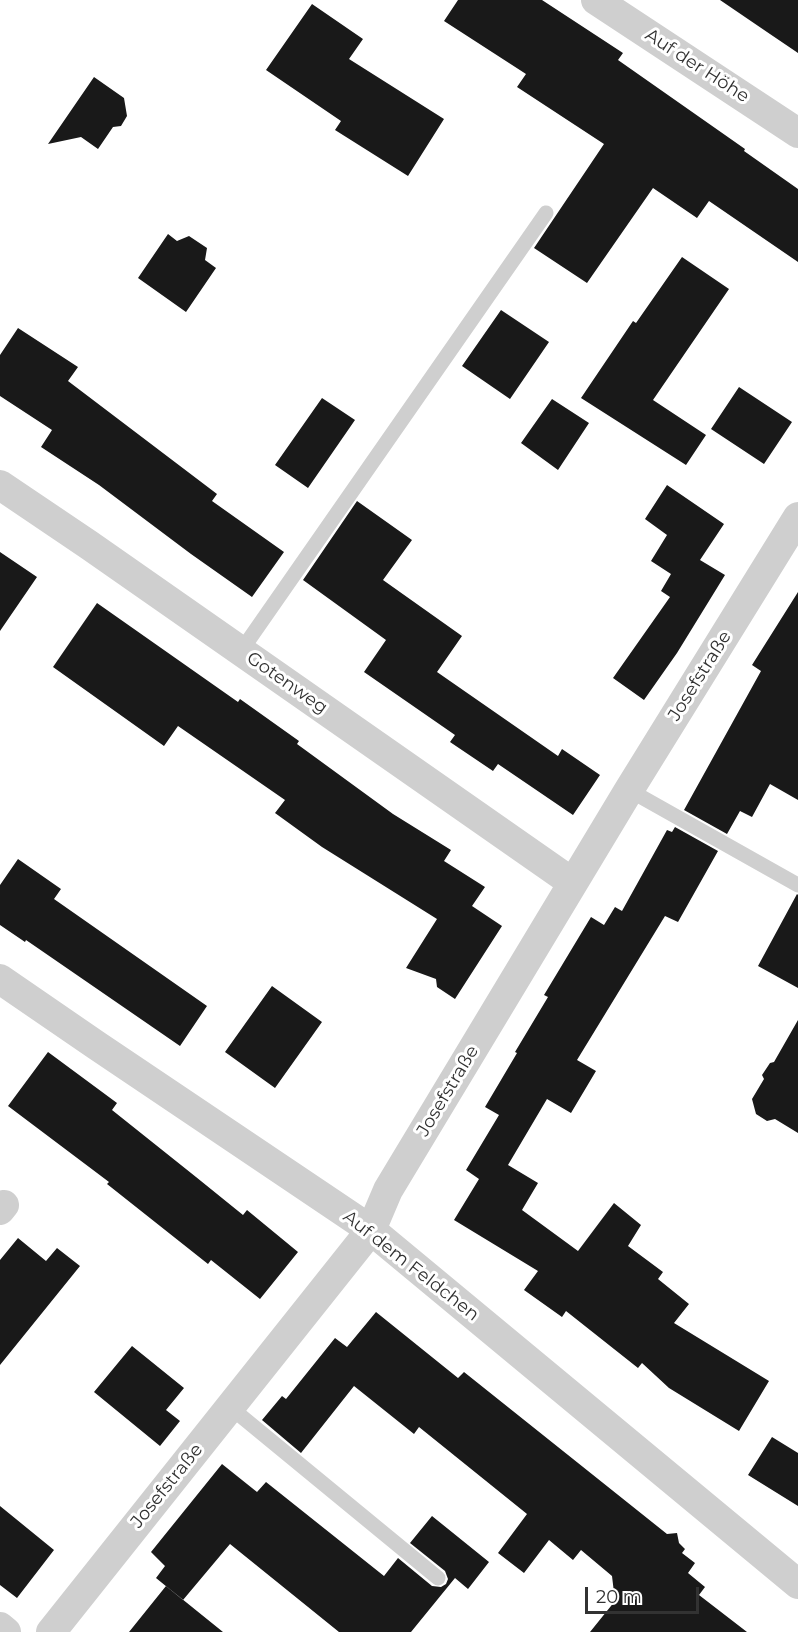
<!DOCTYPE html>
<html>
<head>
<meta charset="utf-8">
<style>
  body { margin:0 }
  #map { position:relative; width:798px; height:1632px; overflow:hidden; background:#fff; font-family:Montserrat,sans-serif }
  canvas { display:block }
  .scale { position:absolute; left:585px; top:1587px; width:114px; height:27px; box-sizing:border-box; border:3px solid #323232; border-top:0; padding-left:8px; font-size:18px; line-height:21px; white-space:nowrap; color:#323232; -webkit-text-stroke:4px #fff; paint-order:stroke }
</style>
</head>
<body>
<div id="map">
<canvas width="798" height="1632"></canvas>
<div class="scale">20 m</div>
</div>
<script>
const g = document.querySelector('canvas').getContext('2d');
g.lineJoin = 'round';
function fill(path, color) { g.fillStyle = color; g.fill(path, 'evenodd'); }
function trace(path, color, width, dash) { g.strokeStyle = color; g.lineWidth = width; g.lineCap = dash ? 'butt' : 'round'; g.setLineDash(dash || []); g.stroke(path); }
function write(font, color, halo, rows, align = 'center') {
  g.font = font + ' Montserrat,sans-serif'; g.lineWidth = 6; g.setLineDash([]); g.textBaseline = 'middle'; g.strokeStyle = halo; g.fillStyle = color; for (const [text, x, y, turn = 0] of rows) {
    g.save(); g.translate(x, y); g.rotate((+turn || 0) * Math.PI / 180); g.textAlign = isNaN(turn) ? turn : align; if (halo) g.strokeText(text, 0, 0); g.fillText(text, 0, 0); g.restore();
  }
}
const building = new Path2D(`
  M 458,0 L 542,0 L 623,53 L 618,60 L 745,149 L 744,151 L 798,189 L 798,262 L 709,201 L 697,218 L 653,188 L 587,283 L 534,248 L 604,144 L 517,87 L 526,74 L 444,21 Z
  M 720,0 L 798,0 L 798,53 L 767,32 Z
  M 312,4 L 363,39 L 349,59 L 444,119 L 408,176 L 335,130 L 341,121 L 266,70 Z
  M 94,77 L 124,98 L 127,116 L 121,126 L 113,127 L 98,149 L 81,137 L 48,144 Z
  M 168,234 L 177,241 L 189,236 L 207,248 L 205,260 L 216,268 L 186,312 L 138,278 Z
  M 682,257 L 729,289 L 653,400 L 706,435 L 686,465 L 581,398 L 633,321 L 636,323 Z
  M 501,310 L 549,342 L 510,399 L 462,366 Z
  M 18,328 L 78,367 L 68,381 L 217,494 L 212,501 L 284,552 L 252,597 L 191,554 L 99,485 L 41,447 L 52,430 L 0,396 L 0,355 Z
  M 739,387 L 792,422 L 764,464 L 711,429 Z
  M 322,398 L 355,420 L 308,488 L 275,465 Z
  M 552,399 L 589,423 L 558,470 L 521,443 Z
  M 667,485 L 724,524 L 700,560 L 725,575 L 677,653 L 644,700 L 613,678 L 670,597 L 661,591 L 671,574 L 651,561 L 667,535 L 645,519 Z
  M 357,501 L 412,540 L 383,580 L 462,636 L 437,672 L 558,756 L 562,749 L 600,775 L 573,815 L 498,764 L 493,771 L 450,742 L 455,735 L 364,672 L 386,640 L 303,580 Z
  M 0,552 L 37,577 L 0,631 Z
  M 798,592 L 798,800 L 770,784 L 752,817 L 740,811 L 727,834 L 684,810 L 761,671 L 752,665 Z
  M 97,603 L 238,702 L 240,699 L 299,741 L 297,744 L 393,814 L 451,850 L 444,861 L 485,887 L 472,906 L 502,926 L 455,999 L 437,987 L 436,979 L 406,968 L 437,919 L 322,847 L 275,813 L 285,800 L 178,726 L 164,746 L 53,667 Z
  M 675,827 L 718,851 L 678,922 L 665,916 L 577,1060 L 596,1071 L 571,1113 L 547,1099 L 508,1165 L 538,1183 L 522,1210 L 578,1251 L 614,1203 L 641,1225 L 628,1246 L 663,1272 L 658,1279 L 689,1304 L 674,1323 L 769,1381 L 739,1431 L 669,1388 L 642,1363 L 638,1368 L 566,1311 L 562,1317 L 524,1290 L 538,1271 L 454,1220 L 479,1179 L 466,1170 L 499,1115 L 485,1107 L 517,1053 L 515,1052 L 548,997 L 544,995 L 591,917 L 604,925 L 615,907 L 622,911 L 667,830 L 672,832 Z
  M 18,859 L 61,889 L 54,899 L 207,1006 L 180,1046 L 26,940 L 25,942 L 0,925 L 0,885 Z
  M 797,894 L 798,895 L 798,988 L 758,966 Z
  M 272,986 L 322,1022 L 275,1088 L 225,1052 Z
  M 798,1020 L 798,1133 L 775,1119 L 767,1121 L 756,1114 L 752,1099 L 764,1079 L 762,1075 L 770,1063 L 774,1062 Z
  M 48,1052 L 117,1103 L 112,1110 L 196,1177 L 243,1215 L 247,1210 L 298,1252 L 260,1299 L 211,1260 L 208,1264 L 107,1184 L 109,1182 L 8,1106 Z
  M 18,1238 L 46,1261 L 57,1248 L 80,1266 L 0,1365 L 0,1260 Z
  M 376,1312 L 458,1378 L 464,1372 L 667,1534 L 677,1533 L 679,1543 L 685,1549 L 682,1553 L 695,1563 L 688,1573 L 705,1587 L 699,1595 L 747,1632 L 590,1632 L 615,1601 L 612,1576 L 581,1550 L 573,1560 L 549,1540 L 524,1573 L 498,1553 L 527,1514 L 419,1427 L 414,1434 L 354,1386 L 301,1453 L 262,1420 L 282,1396 L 286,1399 L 335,1338 L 347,1347 Z
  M 132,1346 L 184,1388 L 166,1410 L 180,1421 L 160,1446 L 94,1392 Z
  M 772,1437 L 798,1453 L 798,1506 L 748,1475 Z
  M 222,1464 L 257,1492 L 266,1482 L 384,1576 L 398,1558 L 432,1586 L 441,1587 L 446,1584 L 448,1579 L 445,1571 L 410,1543 L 432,1516 L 489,1562 L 468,1589 L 455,1578 L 411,1632 L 339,1632 L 230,1544 L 183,1600 L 156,1578 L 165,1566 L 151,1552 Z
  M 0,1506 L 54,1550 L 17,1598 L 0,1585 Z
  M 166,1586 L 223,1632 L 129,1632 Z`);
const service = new Path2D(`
  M 241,651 L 546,213
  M 629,790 L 798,885
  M 230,1407 L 438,1578`);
const minor = new Path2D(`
  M 596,0 L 798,133
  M 0,485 L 89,545 L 573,883
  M 0,979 L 96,1045 L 371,1230 L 798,1584
  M 0,1210 L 4,1205
  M 0,1627 L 6,1632
  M 51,1632 L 371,1230 L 388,1190 L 629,790 L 798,517`);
const streetNames = [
  ["Auf der Höhe",697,66,33],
  ["Josefstraße",700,676,-58],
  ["Gotenweg",287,683,35],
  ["Josefstraße",448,1091,-59],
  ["Auf dem Feldchen",411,1266,38],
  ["Josefstraße",167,1486,-51]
];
fill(building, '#191919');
trace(service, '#cfcfcf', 15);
trace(minor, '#cfcfcf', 30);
write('18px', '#323232', '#fff', streetNames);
</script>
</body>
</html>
